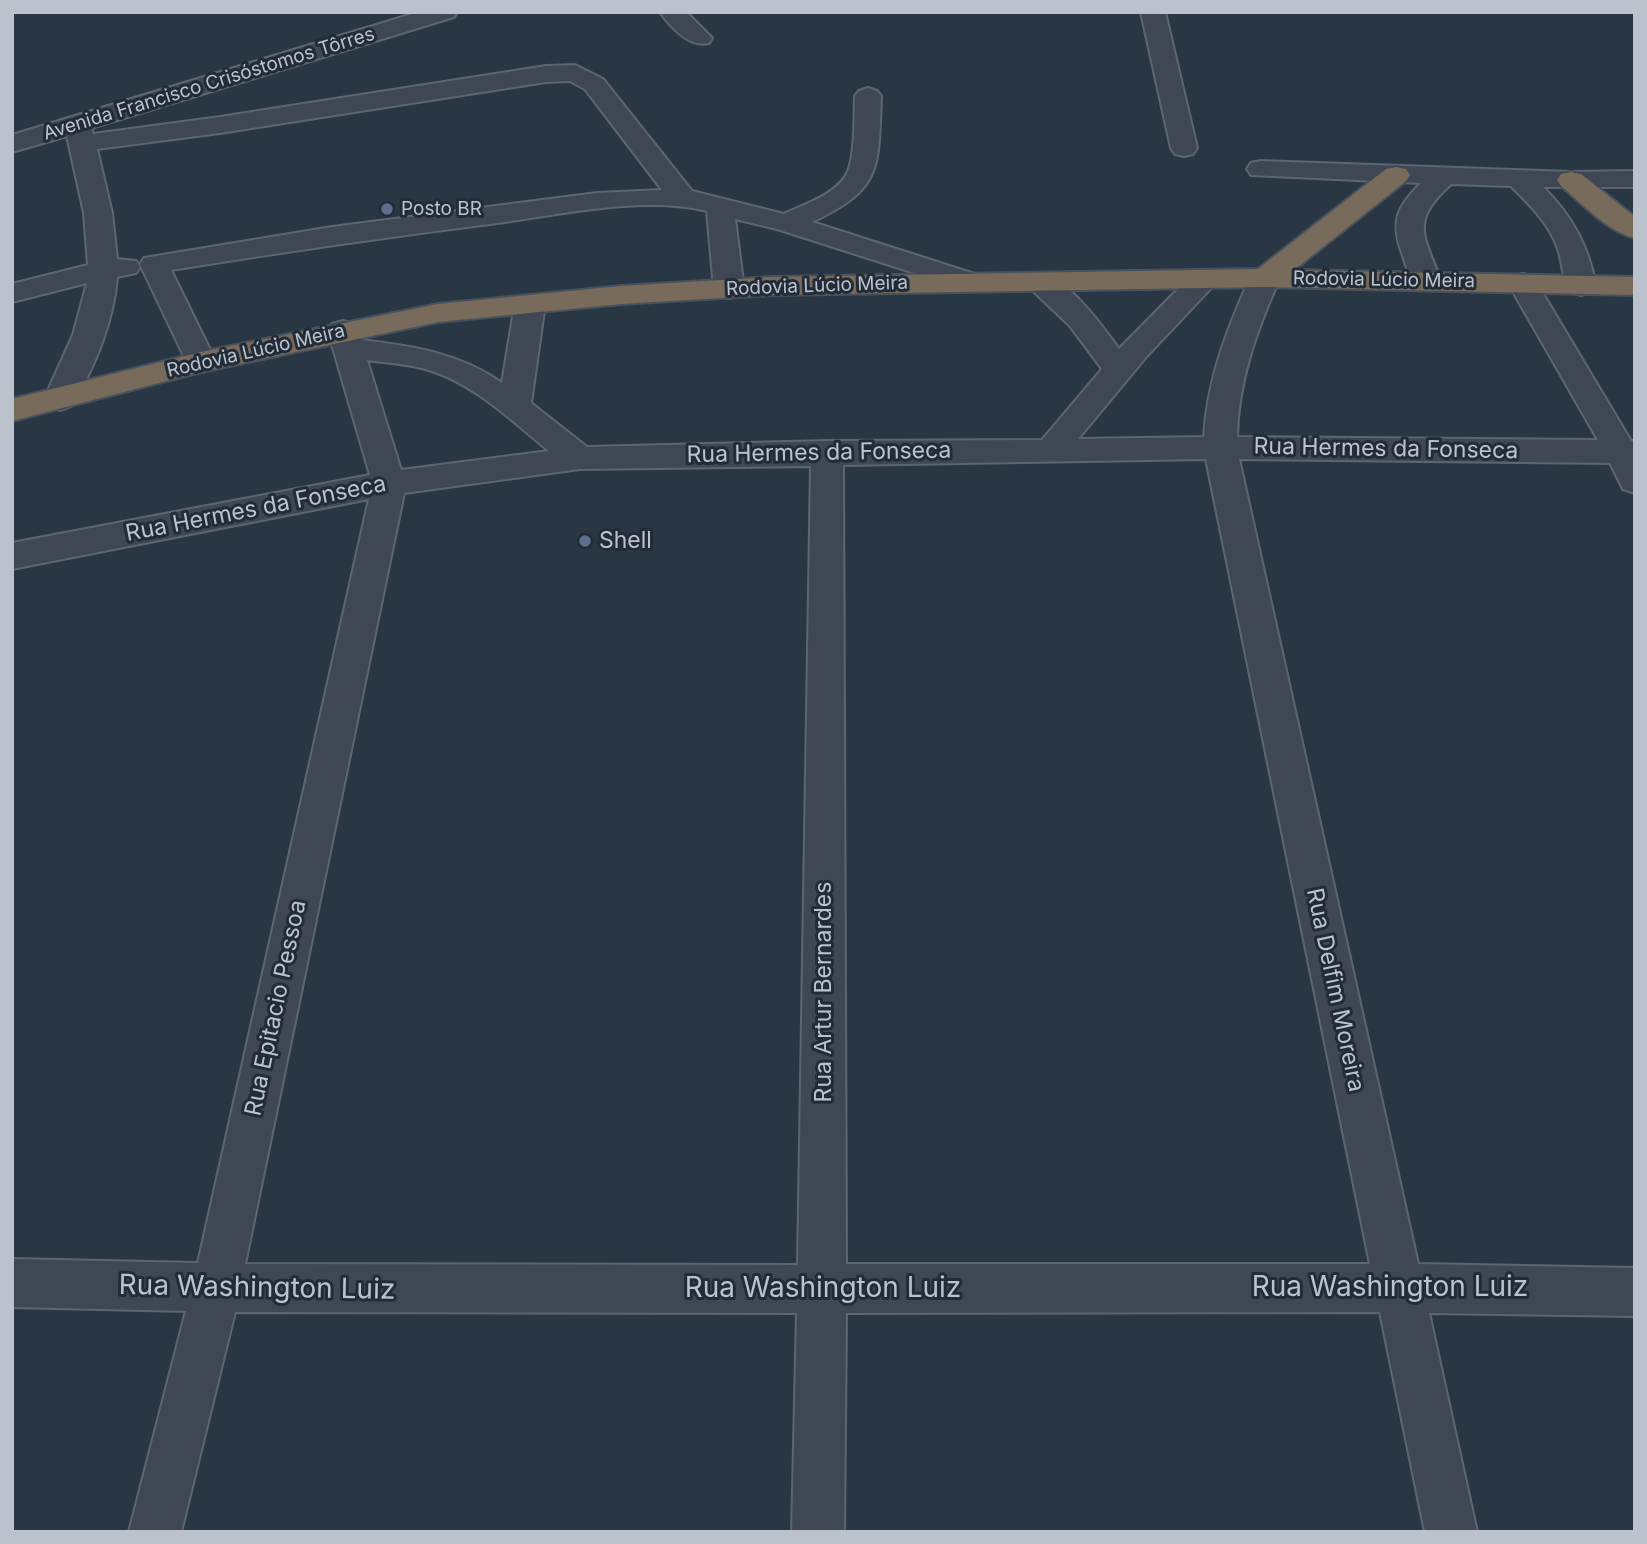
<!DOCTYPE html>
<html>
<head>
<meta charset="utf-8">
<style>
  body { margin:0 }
  #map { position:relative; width:1647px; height:1544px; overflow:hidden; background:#293643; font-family:Inter,sans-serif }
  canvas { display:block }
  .frame { position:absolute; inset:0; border:14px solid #bbc2cc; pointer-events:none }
</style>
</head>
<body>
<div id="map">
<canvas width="1647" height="1544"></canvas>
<div class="frame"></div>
</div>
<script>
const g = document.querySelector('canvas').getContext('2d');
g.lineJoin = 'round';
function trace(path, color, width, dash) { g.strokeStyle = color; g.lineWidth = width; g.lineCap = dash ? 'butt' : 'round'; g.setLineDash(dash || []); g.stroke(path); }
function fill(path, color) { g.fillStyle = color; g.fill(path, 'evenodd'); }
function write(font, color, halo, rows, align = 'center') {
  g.font = font + ' Inter,sans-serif'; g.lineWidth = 6; g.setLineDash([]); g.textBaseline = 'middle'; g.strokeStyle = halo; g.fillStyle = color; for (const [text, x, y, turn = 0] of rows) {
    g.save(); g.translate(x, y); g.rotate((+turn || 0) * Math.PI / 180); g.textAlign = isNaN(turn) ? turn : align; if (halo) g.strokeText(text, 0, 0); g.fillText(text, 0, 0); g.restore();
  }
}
const minor = new Path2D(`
  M 419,12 L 457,12 L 454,17 L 91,128 L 93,134 L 220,117 L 546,66 L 575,65 L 603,79 L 692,191 L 784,214 C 803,205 832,196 845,177 C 856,161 854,116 855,96 L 859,91 L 868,88 L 877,91 L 881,96 C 878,168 883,189 812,222 L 981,276 L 986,282 L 981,288 L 971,291 L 777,229 L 735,219 L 744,289 L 739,295 L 729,298 L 719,295 L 714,289 L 707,211 C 645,196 568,213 505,222 C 394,236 282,252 171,270 L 216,362 L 212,369 L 201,372 L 190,369 L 140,264 L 144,258 L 332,227 L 597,193 L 662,190 L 585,89 L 570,81 L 546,82 L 220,133 L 97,149 L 112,213 L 117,259 L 136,261 L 140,267 L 136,273 L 117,277 C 114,320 94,370 71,406 L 60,410 L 49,406 L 44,399 L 73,335 L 87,283 L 12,302 L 12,284 L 88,265 L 84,213 L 67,136 L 12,152 L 12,135 Z
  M 660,12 L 686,12 L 712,38 L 709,43 C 689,48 671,27 660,12 Z
  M 1141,12 L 1165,12 L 1197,148 L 1193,154 L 1184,156 L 1175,154 L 1171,148 Z
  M 1261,161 L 1571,172 L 1635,171 L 1635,187 L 1543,187 C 1572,216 1588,245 1596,286 L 1591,292 L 1581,295 L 1571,292 C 1562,280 1563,263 1558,249 C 1549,223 1530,205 1511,186 L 1451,184 C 1411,221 1422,233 1441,280 L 1436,286 L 1426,289 L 1416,286 C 1410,277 1406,267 1403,256 C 1390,222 1396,208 1421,183 L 1251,175 L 1247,169 L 1251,163 Z
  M 1265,269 L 1275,272 L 1280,278 C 1257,329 1238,381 1237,437 L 1598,440 L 1508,283 L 1513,277 L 1523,274 L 1533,277 L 1631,441 L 1635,441 L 1635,493 L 1623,489 L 1610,463 L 1239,459 L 1418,1264 L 1635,1268 L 1635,1316 L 1429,1313 L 1477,1532 L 1425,1532 L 1380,1312 L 846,1313 L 844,1532 L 792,1532 L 797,1313 L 235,1312 L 181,1532 L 129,1532 L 186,1311 L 12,1307 L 12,1259 L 198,1263 L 369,499 L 12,569 L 12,543 L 370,475 L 328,331 L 332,324 L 343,321 L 354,324 L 361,340 C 412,346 459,353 502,383 L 515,304 L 520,297 L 530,295 L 540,297 L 545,304 L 531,403 L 587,447 L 827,441 L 1042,440 L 1102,369 L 1070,326 L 1029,287 L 1024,281 L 1029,275 C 1036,273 1043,271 1050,275 C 1077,292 1101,324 1119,349 L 1194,273 L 1204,270 L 1214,273 L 1219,279 L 1214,285 L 1146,357 L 1078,439 L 1204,437 C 1207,381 1227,329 1250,278 L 1255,272 ZM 367,360 C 389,363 412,364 432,371 C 477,386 513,422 549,451 L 401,470 ZM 1206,459 L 1370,1264 L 846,1264 L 843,465 ZM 811,466 L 798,1265 L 245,1264 L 404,493 L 580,469 Z`);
const highway = new Path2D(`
  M 1396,167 L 1406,169 L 1410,175 L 1406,181 L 1294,270 L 1635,277 L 1635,295 L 1265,287 L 772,295 L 621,304 L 438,322 L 201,372 L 12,421 L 12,399 L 201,352 L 438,304 L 621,286 L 772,277 L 1258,269 L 1386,169 Z
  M 1571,172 L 1581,174 L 1635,217 L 1635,238 C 1607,231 1583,204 1561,186 L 1557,180 L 1561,174 Z`);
const markers = [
  [387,209,7,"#5c6f8a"],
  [585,541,7,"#5c6f8a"]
];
const farStreetnames = [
  ["Avenida Francisco Crisóstomos Tôrres",209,84,-17],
  ["Rodovia Lúcio Meira",1384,280,1],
  ["Rodovia Lúcio Meira",817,286,-2],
  ["Rodovia Lúcio Meira",256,351,-13]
];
const farPoinames = [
  ["Posto BR",401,209]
];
const streetNames = [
  ["Rua Hermes da Fonseca",1386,449,1],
  ["Rua Hermes da Fonseca",819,453,-1],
  ["Rua Hermes da Fonseca",256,509,-11],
  ["Rua Delfim Moreira",1335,990,78],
  ["Rua Artur Bernardes",824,992,-90],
  ["Rua Epitacio Pessoa",276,1008,-78]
];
const poiNames = [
  ["Shell",599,541]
];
const nearStreetnames = [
  ["Rua Washington Luiz",257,1288,1],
  ["Rua Washington Luiz",1390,1288],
  ["Rua Washington Luiz",823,1289]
];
trace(minor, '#5c6570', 4);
trace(highway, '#48525d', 4);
fill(minor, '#3e4753');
fill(highway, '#786b5b');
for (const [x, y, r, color] of markers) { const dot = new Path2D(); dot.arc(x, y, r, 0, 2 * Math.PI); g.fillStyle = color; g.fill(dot); trace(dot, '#222c38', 2.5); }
write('19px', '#bbc2cc', '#222c38', farStreetnames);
write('19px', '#bbc2cc', '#222c38', farPoinames, 'left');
write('23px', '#bbc2cc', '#222c38', streetNames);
write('23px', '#bbc2cc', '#222c38', poiNames, 'left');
write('28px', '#bbc2cc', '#222c38', nearStreetnames);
</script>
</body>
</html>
